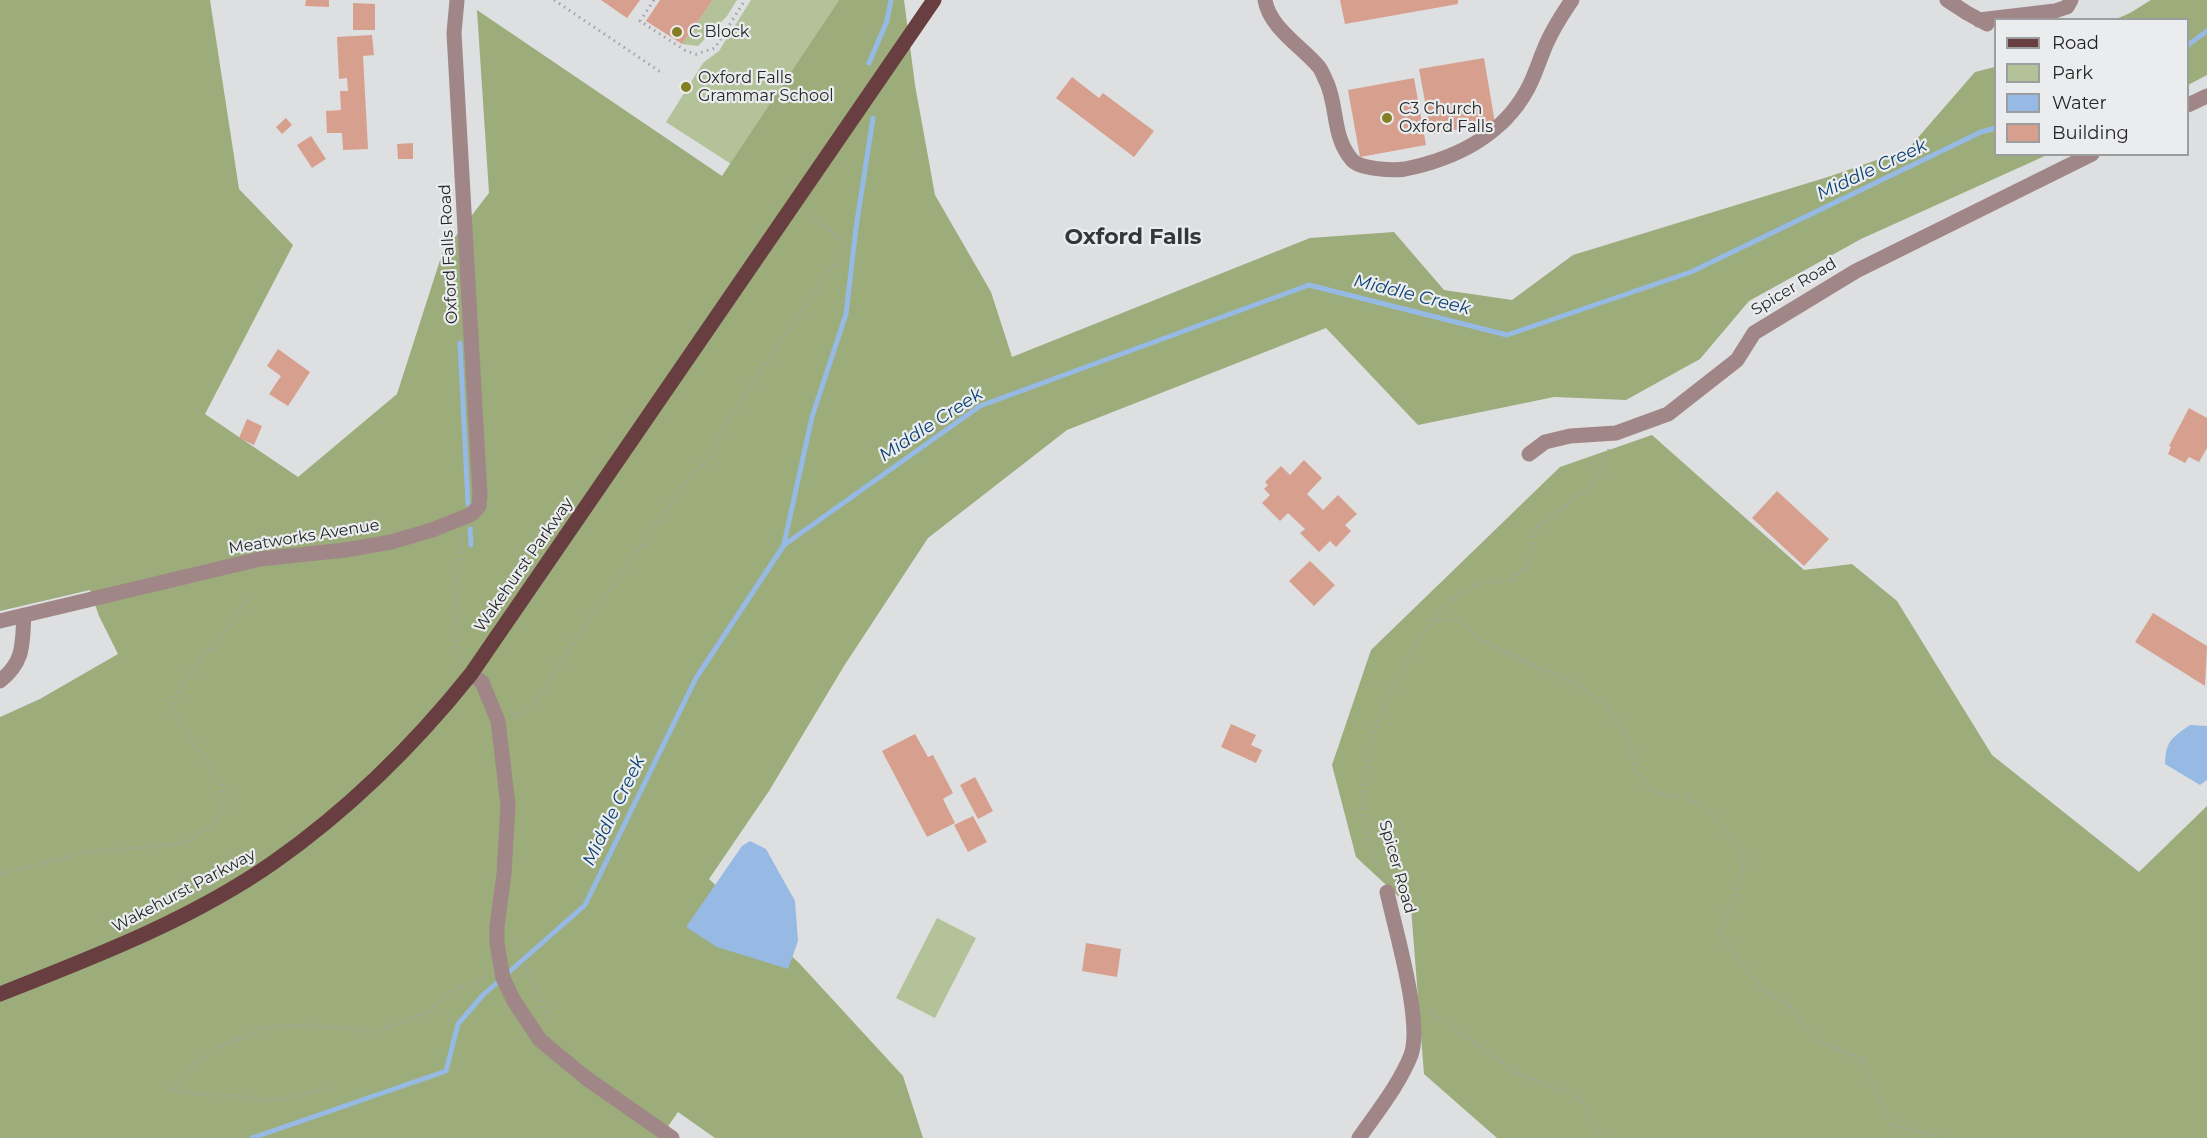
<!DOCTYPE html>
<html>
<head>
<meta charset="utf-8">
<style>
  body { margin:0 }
  #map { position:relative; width:2207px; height:1138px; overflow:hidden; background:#dddfe1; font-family:Montserrat,sans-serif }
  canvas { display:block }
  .legend { position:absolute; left:1994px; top:18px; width:195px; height:138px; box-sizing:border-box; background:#eaecee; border:2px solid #9c9d9e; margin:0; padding:8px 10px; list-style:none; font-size:18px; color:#262627 }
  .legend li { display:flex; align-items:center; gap:12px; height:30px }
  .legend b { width:30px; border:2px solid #9c9d9e }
</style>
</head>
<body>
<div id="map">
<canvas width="2207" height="1138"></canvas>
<ul class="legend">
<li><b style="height:8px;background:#683e41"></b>Road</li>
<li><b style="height:16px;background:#b3c298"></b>Park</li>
<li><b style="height:16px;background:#96bae3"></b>Water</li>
<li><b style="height:16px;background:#d7a08e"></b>Building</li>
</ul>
</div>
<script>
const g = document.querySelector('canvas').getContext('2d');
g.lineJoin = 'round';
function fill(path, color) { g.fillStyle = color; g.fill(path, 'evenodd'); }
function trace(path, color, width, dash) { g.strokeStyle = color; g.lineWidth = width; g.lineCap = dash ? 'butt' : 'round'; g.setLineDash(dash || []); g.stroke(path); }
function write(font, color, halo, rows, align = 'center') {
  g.font = font + ' Montserrat,sans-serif'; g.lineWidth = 4.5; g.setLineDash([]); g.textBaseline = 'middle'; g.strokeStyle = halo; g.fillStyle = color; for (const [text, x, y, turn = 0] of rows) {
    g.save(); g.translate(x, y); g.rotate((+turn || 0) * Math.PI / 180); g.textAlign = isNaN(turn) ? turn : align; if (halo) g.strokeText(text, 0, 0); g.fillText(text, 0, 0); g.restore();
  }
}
const green = new Path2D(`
  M 713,0 L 737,0 L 727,16 L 698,46 L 682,44 Z
  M 751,0 L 839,0 L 731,164 L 666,122 L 703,63 L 719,51 Z
  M 937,918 L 976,938 L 935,1018 L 896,998 Z`);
const forest = new Path2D(`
  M 0,0 L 210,0 L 239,189 L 293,245 L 205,414 L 298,477 L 397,394 L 442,254 L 489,193 L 477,10 L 722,176 L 839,0 L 904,0 L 915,85 L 935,195 L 991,292 L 1012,357 L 1310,238 L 1394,232 L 1444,290 L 1512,300 L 1573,255 L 1831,176 L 1908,149 L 1975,72 L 1995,67 L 1996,154 L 2047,155 L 1861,239 L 1749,301 L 1700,359 L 1626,400 L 1554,397 L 1418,425 L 1326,328 L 1067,430 L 928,538 L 844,666 L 769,791 L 709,879 L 799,963 L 903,1076 L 923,1138 L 715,1138 L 678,1112 L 660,1138 L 0,1138 L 0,717 L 40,699 L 118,654 L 99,616 L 90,590 L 0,611 Z
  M 2151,0 L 2207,0 L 2207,75 L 2188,85 L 2188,20 L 2116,19 L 2130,13 Z
  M 1652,435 L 1804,570 L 1852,564 L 1897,601 L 1992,755 L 2139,872 L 2207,806 L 2207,1138 L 1497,1138 L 1424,1074 L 1411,908 L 1356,857 L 1332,765 L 1371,650 L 1560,467 Z`);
const water = new Path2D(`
  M 2190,725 L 2207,726 L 2207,780 L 2200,785 L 2165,764 C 2166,740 2172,738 2190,725 Z
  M 750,841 L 766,849 L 795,901 L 798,941 L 788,969 L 717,947 L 686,927 L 742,846 Z`);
const stream = new Path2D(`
  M 2188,45 L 2207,31
  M 869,63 L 887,21 L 891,0
  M 460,343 L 468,504
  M 470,529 L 471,545
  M 784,544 L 812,417 L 846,314 L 856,228 L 873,118
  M 252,1138 L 446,1071 L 458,1024 L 483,995 L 585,905 L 696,678 L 784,545 L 980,406 L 1309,285 L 1507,335 L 1691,272 L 1981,132 L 1996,128`);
const building = new Path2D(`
  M 306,0 L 329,0 L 329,7 L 305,6 Z
  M 601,0 L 640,0 L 627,18 Z
  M 660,0 L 713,0 L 682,44 L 646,21 Z
  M 1340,0 L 1458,0 L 1458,4 L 1345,24 Z
  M 353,3 L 375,4 L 375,30 L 353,30 Z
  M 372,35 L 374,55 L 363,56 L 368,149 L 343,150 L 342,133 L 327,133 L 326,111 L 341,110 L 340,91 L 348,91 L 347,78 L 339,79 L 337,37 Z
  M 1484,58 L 1495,123 L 1431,134 L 1419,69 Z
  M 1072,77 L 1099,98 L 1103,93 L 1154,131 L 1134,157 L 1056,98 Z
  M 1414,78 L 1426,145 L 1360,157 L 1348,90 Z
  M 286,118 L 292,125 L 282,134 L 276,127 Z
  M 311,136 L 326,159 L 312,168 L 297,145 Z
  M 413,143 L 413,159 L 398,159 L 397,144 Z
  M 278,349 L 310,372 L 288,406 L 269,394 L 281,376 L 267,366 Z
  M 2189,408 L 2207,418 L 2207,448 L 2199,462 L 2189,457 L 2185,463 L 2168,454 L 2171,447 L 2169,446 Z
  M 247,419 L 262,426 L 254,445 L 239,438 Z
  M 1304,460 L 1322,478 L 1307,494 L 1323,510 L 1338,495 L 1357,514 L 1345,525 L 1351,531 L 1336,547 L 1330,541 L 1319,552 L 1300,533 L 1305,529 L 1288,513 L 1280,521 L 1262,503 L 1270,495 L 1264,489 L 1268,485 L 1265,482 L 1281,466 L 1290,475 Z
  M 1777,491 L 1829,539 L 1804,566 L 1752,518 Z
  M 1310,561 L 1335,585 L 1314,606 L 1289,581 Z
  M 2153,613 L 2207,646 L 2205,686 L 2135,642 Z
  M 1231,724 L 1256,735 L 1251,745 L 1262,750 L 1256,763 L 1221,747 Z
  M 915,734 L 928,757 L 933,755 L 953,793 L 943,799 L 955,823 L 927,837 L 882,751 Z
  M 975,777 L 993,811 L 978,819 L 960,785 Z
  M 973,816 L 987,842 L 968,852 L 954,825 Z
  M 1086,943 L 1121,949 L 1117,977 L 1082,971 Z`);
const path = new Path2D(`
  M 554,0 L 662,73
  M 654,0 L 640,21 L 686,51 L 696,54 L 715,48 L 745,0
  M 460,534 L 460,561 L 456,578 L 458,609 L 453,625 L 461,660
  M 1432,620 L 1458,619 L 1480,639 L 1541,669 L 1572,681 L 1601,702 L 1627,733 L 1635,769 L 1650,788 L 1667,796 L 1686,795 L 1712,815 L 1743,854 L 1743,875 L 1721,933 L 1760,988 L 1786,1003 L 1816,1040 L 1861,1058 L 1892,1126 L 1935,1135 L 1936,1138
  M 512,716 L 524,711 L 541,696 L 581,631 L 692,474 L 712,458 L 722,429 L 848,244 L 805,212
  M 0,874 L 88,852 L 168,845 L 192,840 L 211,826 L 224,808 L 224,793 L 218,778 L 179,722 L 173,707 L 181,685 L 231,624 L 253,592
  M 1382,879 C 1375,860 1366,838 1364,818 C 1360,755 1383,698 1416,646 C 1432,620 1443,602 1471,587 C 1482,581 1500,582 1512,581 L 1531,558 L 1534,530 L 1594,484 L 1609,449
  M 514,940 L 551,1025
  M 1429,1010 L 1517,1073 L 1580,1098 L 1602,1138
  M 332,1088 L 270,1101 L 241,1096 L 193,1094 L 173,1091 L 174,1087 L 195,1064 L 223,1046 L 267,1027 L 310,1025 L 375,1032 L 430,1011 L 451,992 L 486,977`);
const minor = new Path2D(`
  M 1265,0 C 1269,27 1302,47 1319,67 C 1322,71 1324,77 1327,83 C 1338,109 1332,136 1352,160 C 1360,169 1393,171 1405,169 C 1454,159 1502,136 1527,90 C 1534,78 1538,64 1543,52 C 1550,33 1561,16 1572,0
  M 1947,0 L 1967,13 L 1987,24
  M 1979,20 L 2055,11 L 2067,7 L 2071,0
  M 2188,105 L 2207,96
  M 1529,454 L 1545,442 L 1570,436 L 1616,433 L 1668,414 L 1737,360 L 1754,333 L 1856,271 L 2092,154
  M 0,621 L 260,559 L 345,550 L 391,542 L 432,530 L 472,514 L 479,506 L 480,496 L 454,33 L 457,0
  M 471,674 L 482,682 L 498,721 L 508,805 L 504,874 L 497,926 L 497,943 L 503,978 L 514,1001 L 540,1040 L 586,1078 L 672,1138
  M 0,681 C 25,661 22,644 24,615
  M 1359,1138 C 1377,1112 1399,1085 1411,1055 C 1423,1022 1395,929 1387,892`);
const major = new Path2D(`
  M 0,994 C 94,957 191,920 274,862 C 348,810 415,744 471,674 L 934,0`);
const markers = [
  [677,32,6,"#857e25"],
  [686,87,6,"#857e25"],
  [1387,118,6,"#857e25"]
];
const poiNames = [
  ["C Block",689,32],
  ["Oxford Falls",698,78],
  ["Grammar School",698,96],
  ["C3 Church",1399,109],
  ["Oxford Falls",1399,127]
];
const streetNames = [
  ["Oxford Falls Road",449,254,-93],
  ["Spicer Road",1794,287,-31],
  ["Meatworks Avenue",304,537,-9],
  ["Wakehurst Parkway",524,565,-55],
  ["Spicer Road",1397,867,74],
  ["Wakehurst Parkway",184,891,-28]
];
const waterNames = [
  ["Middle Creek",1872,170,-25],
  ["Middle Creek",1412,295,14],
  ["Middle Creek",931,425,-33],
  ["Middle Creek",614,811,-64]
];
const districtNames = [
  ["Oxford Falls",1133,238]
];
fill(green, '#b3c298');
fill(forest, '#9cac7b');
fill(water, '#96bae3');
trace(stream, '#96bae3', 5);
fill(building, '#d7a08e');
trace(path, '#a2a3a5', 3, [1.5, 4.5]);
trace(minor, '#a08687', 15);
trace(major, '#683e41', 15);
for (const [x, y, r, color] of markers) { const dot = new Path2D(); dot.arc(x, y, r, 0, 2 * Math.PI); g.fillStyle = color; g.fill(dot); trace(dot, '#eaecee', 2); }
write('16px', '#262627', '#eaecee', poiNames, 'left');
write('16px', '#262627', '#eaecee', streetNames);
write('italic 18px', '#0b4072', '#eaecee', waterNames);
write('bold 22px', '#353638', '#eaecee', districtNames);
</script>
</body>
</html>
